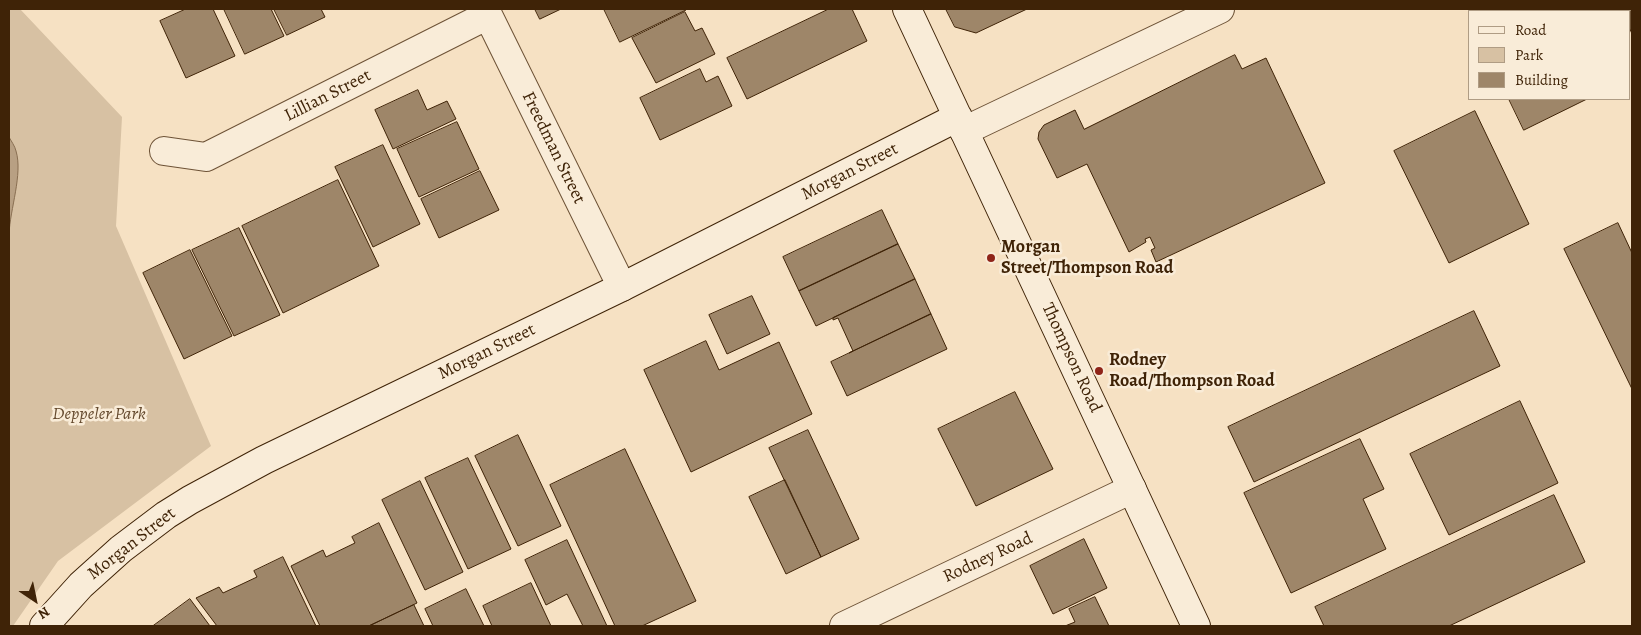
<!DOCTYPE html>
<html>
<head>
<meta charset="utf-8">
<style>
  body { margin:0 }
  #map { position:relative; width:1641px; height:635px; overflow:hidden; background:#f6e1c3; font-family:Alegreya,serif }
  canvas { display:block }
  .frame { position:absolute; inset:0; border:10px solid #3f2307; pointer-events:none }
  .legend { position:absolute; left:1468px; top:10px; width:162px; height:90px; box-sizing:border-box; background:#f9ecd8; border:1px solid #af9c84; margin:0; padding:6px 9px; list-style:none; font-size:15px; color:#3f2307 }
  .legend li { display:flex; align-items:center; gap:10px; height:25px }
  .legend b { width:25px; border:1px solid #af9c84 }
  .north { position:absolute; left:10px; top:575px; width:50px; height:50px; -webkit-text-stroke:4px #f9ecd8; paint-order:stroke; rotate:146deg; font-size:14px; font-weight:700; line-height:20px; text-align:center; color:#3f2307 }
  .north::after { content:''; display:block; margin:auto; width:18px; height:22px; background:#3f2307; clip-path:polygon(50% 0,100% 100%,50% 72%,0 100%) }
</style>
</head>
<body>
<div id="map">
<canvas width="1641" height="635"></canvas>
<div class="frame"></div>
<ul class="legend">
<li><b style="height:6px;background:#f9ecd8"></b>Road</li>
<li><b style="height:14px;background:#d7c1a3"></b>Park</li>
<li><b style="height:14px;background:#9e8669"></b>Building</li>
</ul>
<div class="north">N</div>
</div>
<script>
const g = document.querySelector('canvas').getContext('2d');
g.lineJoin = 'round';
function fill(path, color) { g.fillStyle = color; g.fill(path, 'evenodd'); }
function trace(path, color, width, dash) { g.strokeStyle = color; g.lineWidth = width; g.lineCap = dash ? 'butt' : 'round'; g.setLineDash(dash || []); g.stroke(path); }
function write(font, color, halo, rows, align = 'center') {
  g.font = font + ' Alegreya,serif'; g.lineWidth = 5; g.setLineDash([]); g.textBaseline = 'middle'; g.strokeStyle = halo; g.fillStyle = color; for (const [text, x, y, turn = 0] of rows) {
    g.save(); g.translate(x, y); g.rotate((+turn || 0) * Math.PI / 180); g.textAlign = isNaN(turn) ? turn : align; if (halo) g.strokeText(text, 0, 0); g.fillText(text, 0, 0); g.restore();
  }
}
const green = new Path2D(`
  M 9,9 L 20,9 L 122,117 L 116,226 L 211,446 L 58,561 L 13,626 L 9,626 Z`);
const water = new Path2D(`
  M 9,137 C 11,141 15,146 16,151 C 23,174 10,209 9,234 Z`);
const building = new Path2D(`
  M 186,9 L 213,9 L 235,56 L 186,78 L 160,21 Z
  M 224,9 L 271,9 L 284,36 L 245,54 Z
  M 274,9 L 321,9 L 325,17 L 287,35 Z
  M 535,9 L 561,9 L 540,19 Z
  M 604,9 L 685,9 L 686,10 L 620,42 Z
  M 829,9 L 852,9 L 867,41 L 747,99 L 727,58 Z
  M 946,9 L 1027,9 L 976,33 L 955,27 Z
  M 1532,9 L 1585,9 L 1586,11 L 1527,11 Z
  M 1620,9 L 1632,9 L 1632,34 L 1630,29 L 1630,11 L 1622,11 Z
  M 685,12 L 695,31 L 702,28 L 715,54 L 656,83 L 632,38 Z
  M 1235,55 L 1242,69 L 1266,58 L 1325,183 L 1156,262 L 1151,250 L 1155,248 L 1150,237 L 1145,239 L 1146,242 L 1129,252 L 1087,164 L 1057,178 L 1038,139 L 1039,132 L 1044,125 L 1075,110 L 1084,129 Z
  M 700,69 L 706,82 L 718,76 L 732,106 L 660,140 L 640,98 Z
  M 418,90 L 427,110 L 447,101 L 456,119 L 393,149 L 375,110 Z
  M 1509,99 L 1587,99 L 1524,130 Z
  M 1475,111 L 1529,224 L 1449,263 L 1394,151 Z
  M 457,122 L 479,169 L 419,197 L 397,149 Z
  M 383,145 L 420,224 L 373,247 L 335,167 Z
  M 480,171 L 499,210 L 439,238 L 421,199 Z
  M 338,180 L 379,266 L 283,313 L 242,226 Z
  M 882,210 L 898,244 L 799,291 L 783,257 Z
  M 1618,223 L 1632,253 L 1632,389 L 1564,249 Z
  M 239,228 L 280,315 L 234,336 L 192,250 Z
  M 898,244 L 915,279 L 816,326 L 799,291 Z
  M 190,250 L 232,336 L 184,359 L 143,273 Z
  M 915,279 L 931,314 L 849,353 L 853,351 L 838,318 L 833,320 L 833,318 Z
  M 752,296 L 770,334 L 727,354 L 709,315 Z
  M 1474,311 L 1500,366 L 1254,482 L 1228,427 Z
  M 931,314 L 947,349 L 847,396 L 831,362 Z
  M 706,341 L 719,370 L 779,342 L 812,414 L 691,472 L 644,370 Z
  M 1015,392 L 1053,469 L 976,506 L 938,429 Z
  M 1520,401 L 1558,483 L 1449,535 L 1410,454 Z
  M 808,430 L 859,539 L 821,557 L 769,448 Z
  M 518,435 L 561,526 L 518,546 L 475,456 Z
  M 1360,439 L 1384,489 L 1363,499 L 1386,549 L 1291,593 L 1244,493 Z
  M 625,449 L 696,601 L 642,626 L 615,626 L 550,485 Z
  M 468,458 L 511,549 L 468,569 L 425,478 Z
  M 785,480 L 821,557 L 786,574 L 749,497 Z
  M 420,481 L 463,572 L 425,590 L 382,500 Z
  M 1554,495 L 1585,562 L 1449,626 L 1324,626 L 1315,607 Z
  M 379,523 L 417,603 L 369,626 L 320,626 L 291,566 L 323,550 L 326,557 L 355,543 L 352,537 Z
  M 1084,539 L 1107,588 L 1053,614 L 1030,566 Z
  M 567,540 L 607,626 L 583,626 L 567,594 L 546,605 L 525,560 Z
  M 283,557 L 316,626 L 217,626 L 196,598 L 219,587 L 223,593 L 257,577 L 254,571 Z
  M 531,583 L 551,626 L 492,626 L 483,606 Z
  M 466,589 L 484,626 L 433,626 L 425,609 Z
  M 1095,597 L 1109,626 L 1065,626 L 1075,622 L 1069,609 Z
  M 190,599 L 210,626 L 153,626 Z
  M 414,605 L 424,626 L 369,626 Z`);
const street = new Path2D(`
  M 485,9 L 622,287
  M 964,131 L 1220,9
  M 164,151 L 206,157 L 488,15
  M 844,626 L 1132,489`);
const secondary = new Path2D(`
  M 907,9 L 1196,626
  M 44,626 L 81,585 L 121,549 L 166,515 L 190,500 L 264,460 L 622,287 L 958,117`);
const markers = [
  [991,258,5,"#8f2418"],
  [1099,371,5,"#8f2418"]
];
const streetNames = [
  ["Lillian Street",328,96,-27],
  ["Freedman Street",553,148,64],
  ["Morgan Street",850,172,-27],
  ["Morgan Street",487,352,-26],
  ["Thompson Road",1071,358,65],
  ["Morgan Street",132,544,-38],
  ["Rodney Road",988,558,-25]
];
const poiNames = [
  ["Morgan",1001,248],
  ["Street/Thompson Road",1001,269],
  ["Rodney",1109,361],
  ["Road/Thompson Road",1109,382]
];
const parkNames = [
  ["Deppeler Park",99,415]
];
fill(green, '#d7c1a3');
fill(water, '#b8a083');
trace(water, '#886e51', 1);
fill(building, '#9e8669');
trace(building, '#3f2307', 1);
trace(street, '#6d5236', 30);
trace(secondary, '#3f2307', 30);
trace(street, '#f9ecd8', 28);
trace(secondary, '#f9ecd8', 28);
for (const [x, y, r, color] of markers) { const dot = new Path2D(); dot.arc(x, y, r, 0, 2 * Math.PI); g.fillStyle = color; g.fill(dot); trace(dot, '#f9ecd8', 2); }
write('18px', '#3f2307', '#f9ecd8', streetNames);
write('bold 18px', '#3f2307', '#f9ecd8', poiNames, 'left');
write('italic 18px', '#654a2e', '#f9ecd8', parkNames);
</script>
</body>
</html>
